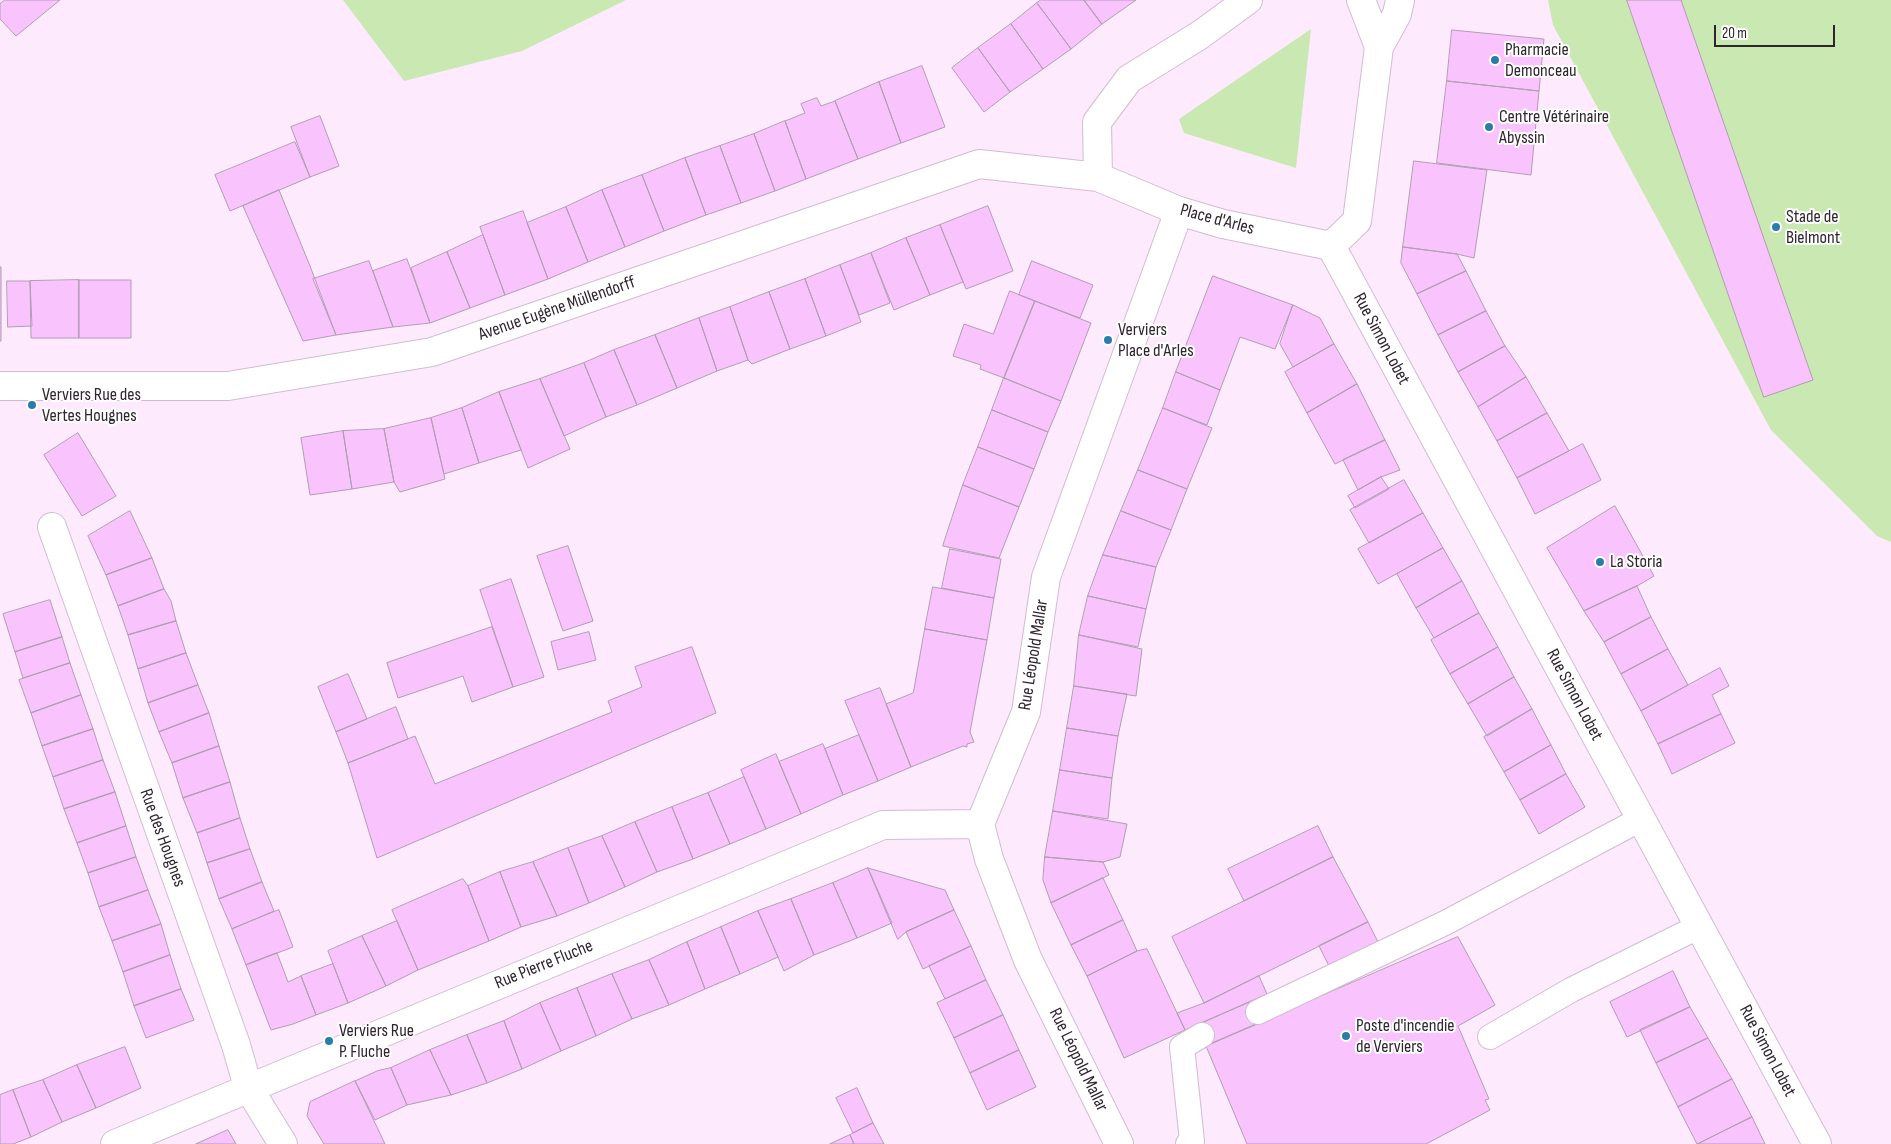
<!DOCTYPE html>
<html>
<head>
<meta charset="utf-8">
<style>
  body { margin:0 }
  #map { position:relative; width:1891px; height:1144px; overflow:hidden; background:#fdeafd; font-family:"Sofia Sans Condensed",sans-serif }
  canvas { display:block }
  .scale { position:absolute; left:1714px; top:25px; width:121px; height:22px; box-sizing:border-box; border:2px solid #2e252e; border-top:0; padding-left:6px; font-size:15px; line-height:18px; white-space:nowrap; color:#2e252e; -webkit-text-stroke:4px #fff; paint-order:stroke }
</style>
</head>
<body>
<div id="map">
<canvas width="1891" height="1144"></canvas>
<div class="scale">20 m</div>
</div>
<script>
const g = document.querySelector('canvas').getContext('2d');
g.lineJoin = 'round';
function fill(path, color) { g.fillStyle = color; g.fill(path, 'evenodd'); }
function trace(path, color, width, dash) { g.strokeStyle = color; g.lineWidth = width; g.lineCap = dash ? 'butt' : 'round'; g.setLineDash(dash || []); g.stroke(path); }
function write(font, color, halo, rows, align = 'center') {
  g.font = font + ' "Sofia Sans Condensed",sans-serif'; g.lineWidth = 4; g.setLineDash([]); g.textBaseline = 'middle'; g.strokeStyle = halo; g.fillStyle = color; for (const [text, x, y, turn = 0] of rows) {
    g.save(); g.translate(x, y); g.rotate((+turn || 0) * Math.PI / 180); g.textAlign = isNaN(turn) ? turn : align; if (halo) g.strokeText(text, 0, 0); g.fillText(text, 0, 0); g.restore();
  }
}
const green = new Path2D(`
  M 343,0 L 626,0 L 522,51 L 404,81 Z
  M 1548,0 L 1891,0 L 1891,542 L 1877,536 L 1771,430 L 1553,25 Z
  M 1311,29 L 1296,168 L 1184,133 L 1179,119 Z`);
const building = new Path2D(`
  M 5,0 L 60,0 L 16,36 L 0,19 L 0,4 Z
  M 1041,0 L 1084,0 L 1102,24 L 1071,49 L 1037,3 Z
  M 1084,0 L 1136,0 L 1102,24 Z
  M 1627,0 L 1681,0 L 1813,380 L 1764,397 Z
  M 1037,3 L 1071,49 L 1043,69 L 1011,24 Z
  M 1011,24 L 1043,69 L 1010,92 L 978,48 Z
  M 1452,30 L 1544,39 L 1539,91 L 1447,81 Z
  M 978,48 L 1010,92 L 984,112 L 952,68 Z
  M 922,66 L 945,127 L 901,143 L 879,82 Z
  M 1447,81 L 1539,91 L 1531,175 L 1437,163 Z
  M 879,82 L 901,143 L 858,159 L 835,101 Z
  M 817,98 L 821,106 L 835,101 L 858,159 L 806,179 L 785,121 L 805,113 L 801,104 Z
  M 320,116 L 339,166 L 310,177 L 291,127 Z
  M 785,121 L 806,179 L 775,191 L 754,134 Z
  M 754,134 L 775,191 L 741,203 L 720,146 Z
  M 295,142 L 310,177 L 230,211 L 215,175 Z
  M 720,146 L 741,203 L 706,215 L 685,158 Z
  M 685,158 L 706,215 L 664,231 L 642,175 Z
  M 1414,161 L 1487,170 L 1474,258 L 1457,254 L 1403,247 Z
  M 642,175 L 664,231 L 625,247 L 602,190 Z
  M 279,190 L 310,266 L 336,335 L 303,341 L 243,206 Z
  M 602,190 L 625,247 L 588,262 L 566,207 Z
  M 988,206 L 1013,271 L 966,289 L 940,225 Z
  M 566,207 L 588,262 L 548,279 L 527,223 Z
  M 523,211 L 548,279 L 505,295 L 480,227 Z
  M 940,225 L 963,282 L 930,295 L 906,238 Z
  M 483,235 L 505,295 L 470,308 L 447,252 Z
  M 906,238 L 930,295 L 894,310 L 871,253 Z
  M 1403,247 L 1457,254 L 1466,271 L 1417,294 L 1401,263 Z
  M 447,252 L 470,308 L 430,323 L 411,268 Z
  M 871,253 L 890,303 L 859,315 L 840,265 Z
  M 407,259 L 430,323 L 393,327 L 373,271 Z
  M 369,261 L 393,327 L 336,335 L 313,279 Z
  M 1032,261 L 1093,285 L 1080,318 L 1019,295 Z
  M 840,265 L 861,322 L 826,336 L 805,279 Z
  M 0,267 L 1,267 L 1,341 L 0,341 Z
  M 1466,271 L 1486,311 L 1438,335 L 1417,294 Z
  M 1213,276 L 1293,305 L 1275,349 L 1240,337 L 1220,390 L 1176,372 Z
  M 805,279 L 826,336 L 790,349 L 769,292 Z
  M 79,280 L 79,338 L 31,338 L 30,281 Z
  M 79,280 L 131,280 L 131,338 L 79,338 Z
  M 7,281 L 30,281 L 32,326 L 8,327 Z
  M 1010,291 L 1035,301 L 1004,378 L 980,369 L 981,365 L 953,356 L 964,324 L 993,334 Z
  M 769,292 L 790,349 L 752,364 L 748,360 L 730,307 Z
  M 1035,301 L 1091,323 L 1061,401 L 1004,378 Z
  M 1293,305 L 1320,318 L 1334,344 L 1293,367 L 1280,344 Z
  M 730,307 L 748,360 L 717,371 L 699,318 Z
  M 1486,311 L 1505,346 L 1458,372 L 1438,335 Z
  M 699,318 L 717,371 L 677,388 L 655,335 Z
  M 655,335 L 677,388 L 637,405 L 614,350 Z
  M 1334,344 L 1357,384 L 1307,413 L 1285,372 Z
  M 1505,346 L 1526,377 L 1478,407 L 1458,372 Z
  M 614,350 L 637,405 L 606,417 L 584,363 Z
  M 584,363 L 606,417 L 564,436 L 540,379 Z
  M 1176,372 L 1220,390 L 1207,425 L 1163,408 Z
  M 1526,377 L 1547,413 L 1497,441 L 1478,407 Z
  M 1004,378 L 1061,401 L 1048,432 L 992,410 Z
  M 540,379 L 570,449 L 528,468 L 499,392 Z
  M 1357,384 L 1385,440 L 1335,464 L 1307,413 Z
  M 499,392 L 521,450 L 479,463 L 462,408 Z
  M 462,408 L 479,463 L 444,474 L 431,418 Z
  M 1163,408 L 1212,428 L 1187,489 L 1138,470 Z
  M 992,410 L 1048,432 L 1034,469 L 978,447 Z
  M 1547,413 L 1569,451 L 1517,478 L 1497,441 Z
  M 431,418 L 445,479 L 400,492 L 394,482 L 384,429 Z
  M 384,429 L 394,482 L 352,489 L 343,431 Z
  M 343,431 L 352,489 L 310,495 L 301,438 Z
  M 78,433 L 116,496 L 82,516 L 44,455 Z
  M 1385,440 L 1400,470 L 1381,477 L 1358,490 L 1343,460 Z
  M 1583,444 L 1601,480 L 1535,514 L 1517,478 Z
  M 978,447 L 1034,469 L 1019,507 L 963,485 Z
  M 1138,470 L 1187,489 L 1171,530 L 1121,511 Z
  M 1381,477 L 1389,489 L 1355,508 L 1348,496 Z
  M 1404,480 L 1423,513 L 1369,543 L 1350,510 Z
  M 963,485 L 1019,507 L 999,558 L 943,546 Z
  M 1615,506 L 1654,576 L 1637,586 L 1584,611 L 1547,548 Z
  M 130,511 L 152,558 L 106,575 L 88,536 Z
  M 1121,511 L 1171,530 L 1156,567 L 1103,555 Z
  M 1423,513 L 1443,548 L 1378,584 L 1358,549 Z
  M 568,546 L 593,621 L 563,631 L 537,556 Z
  M 1443,548 L 1462,581 L 1416,608 L 1397,574 Z
  M 950,549 L 1001,559 L 994,598 L 942,588 Z
  M 1103,555 L 1156,567 L 1146,609 L 1088,596 Z
  M 152,558 L 164,589 L 118,606 L 106,575 Z
  M 511,579 L 544,677 L 513,687 L 480,590 Z
  M 1462,581 L 1479,613 L 1434,638 L 1416,608 Z
  M 1637,586 L 1651,617 L 1604,642 L 1584,611 Z
  M 933,587 L 994,598 L 987,640 L 925,629 Z
  M 164,589 L 171,601 L 176,621 L 128,635 L 118,606 Z
  M 1088,596 L 1146,609 L 1138,647 L 1079,635 Z
  M 50,600 L 62,637 L 15,652 L 3,614 Z
  M 1479,613 L 1498,647 L 1450,674 L 1431,640 Z
  M 1651,617 L 1668,649 L 1621,674 L 1604,642 Z
  M 176,621 L 186,653 L 138,669 L 128,635 Z
  M 492,627 L 513,687 L 472,702 L 463,676 L 398,698 L 387,663 Z
  M 925,629 L 987,640 L 970,732 L 974,742 L 967,744 L 967,747 L 963,746 L 911,767 L 886,704 L 913,693 Z
  M 589,632 L 596,660 L 558,670 L 551,642 Z
  M 1079,635 L 1142,649 L 1136,696 L 1074,686 Z
  M 62,637 L 70,663 L 23,678 L 15,652 Z
  M 692,647 L 716,713 L 377,858 L 348,763 L 415,736 L 435,784 L 612,712 L 608,701 L 642,687 L 635,667 Z
  M 1498,647 L 1514,677 L 1468,704 L 1450,674 Z
  M 1668,649 L 1688,685 L 1641,711 L 1621,674 Z
  M 186,653 L 198,685 L 148,703 L 138,669 Z
  M 70,663 L 81,695 L 31,713 L 19,680 Z
  M 1720,668 L 1729,686 L 1712,695 L 1721,714 L 1658,744 L 1641,711 Z
  M 348,674 L 367,719 L 336,732 L 318,687 Z
  M 1514,677 L 1532,709 L 1487,736 L 1468,704 Z
  M 198,685 L 209,713 L 159,732 L 148,703 Z
  M 1074,686 L 1127,694 L 1118,736 L 1067,728 Z
  M 880,688 L 911,767 L 878,781 L 845,701 Z
  M 81,695 L 93,729 L 42,746 L 31,713 Z
  M 396,707 L 408,739 L 348,763 L 336,732 Z
  M 1532,709 L 1551,745 L 1504,772 L 1484,737 Z
  M 209,713 L 219,746 L 172,763 L 159,732 Z
  M 1721,714 L 1735,743 L 1672,774 L 1658,744 Z
  M 1067,728 L 1118,736 L 1112,778 L 1060,770 Z
  M 93,729 L 103,760 L 53,777 L 42,746 Z
  M 859,735 L 878,781 L 843,795 L 825,749 Z
  M 823,744 L 843,795 L 801,814 L 779,762 Z
  M 1551,745 L 1566,774 L 1520,800 L 1504,772 Z
  M 219,746 L 230,782 L 183,798 L 172,763 Z
  M 776,754 L 801,814 L 766,829 L 741,770 Z
  M 103,760 L 115,792 L 64,809 L 53,777 Z
  M 1060,770 L 1112,778 L 1108,819 L 1053,811 Z
  M 1566,774 L 1585,807 L 1539,834 L 1520,800 Z
  M 744,777 L 766,829 L 730,844 L 708,793 Z
  M 230,782 L 240,818 L 197,833 L 183,798 Z
  M 115,792 L 126,826 L 77,843 L 64,809 Z
  M 708,793 L 730,844 L 693,859 L 672,807 Z
  M 672,807 L 693,859 L 657,872 L 635,822 Z
  M 1053,811 L 1127,824 L 1120,857 L 1103,862 L 1045,857 Z
  M 240,818 L 250,849 L 207,863 L 197,833 Z
  M 635,822 L 657,872 L 625,887 L 602,836 Z
  M 126,826 L 136,857 L 88,873 L 77,843 Z
  M 1318,826 L 1333,857 L 1244,901 L 1228,869 Z
  M 602,836 L 625,887 L 589,903 L 568,848 Z
  M 568,848 L 589,903 L 557,916 L 533,862 Z
  M 250,849 L 262,882 L 219,899 L 207,863 Z
  M 136,857 L 148,890 L 99,907 L 88,873 Z
  M 1045,857 L 1103,862 L 1109,875 L 1051,903 L 1043,880 Z
  M 1333,857 L 1368,922 L 1204,1003 L 1172,937 Z
  M 533,862 L 557,916 L 521,927 L 500,872 Z
  M 868,868 L 945,890 L 954,910 L 906,932 L 898,939 Z
  M 868,868 L 892,923 L 857,938 L 833,883 Z
  M 500,872 L 521,927 L 489,941 L 468,886 Z
  M 1103,878 L 1123,920 L 1071,945 L 1051,903 Z
  M 463,879 L 468,886 L 489,941 L 418,970 L 392,910 Z
  M 262,882 L 274,911 L 232,929 L 219,899 Z
  M 833,883 L 857,938 L 814,955 L 791,899 Z
  M 148,890 L 161,924 L 112,941 L 99,907 Z
  M 791,899 L 814,955 L 784,971 L 758,911 Z
  M 279,910 L 293,947 L 246,965 L 232,929 Z
  M 954,910 L 971,946 L 923,969 L 906,932 Z
  M 758,911 L 778,957 L 740,974 L 721,927 Z
  M 1123,920 L 1137,951 L 1087,976 L 1071,945 Z
  M 397,921 L 418,970 L 386,986 L 362,936 Z
  M 1368,922 L 1379,944 L 1330,968 L 1319,946 Z
  M 161,924 L 170,955 L 123,972 L 112,941 Z
  M 721,927 L 740,974 L 705,989 L 687,942 Z
  M 362,936 L 386,986 L 348,1003 L 328,951 Z
  M 1458,937 L 1495,1005 L 1458,1026 L 1489,1099 L 1485,1100 L 1490,1110 L 1426,1144 L 1247,1144 L 1206,1046 Z
  M 687,942 L 705,989 L 669,1005 L 649,960 Z
  M 971,946 L 986,980 L 945,999 L 929,966 Z
  M 1147,949 L 1185,1030 L 1124,1058 L 1087,976 L 1137,951 Z
  M 277,953 L 288,982 L 301,976 L 316,1015 L 293,1024 L 271,1030 L 246,965 Z
  M 170,955 L 181,989 L 134,1006 L 123,972 Z
  M 649,960 L 669,1005 L 632,1019 L 612,974 Z
  M 333,964 L 348,1003 L 316,1015 L 301,976 Z
  M 1673,971 L 1690,1007 L 1627,1037 L 1610,1002 Z
  M 612,974 L 632,1019 L 596,1036 L 577,988 Z
  M 1259,976 L 1267,994 L 1185,1030 L 1177,1013 L 1204,1003 Z
  M 986,980 L 1003,1015 L 954,1038 L 937,1003 Z
  M 577,988 L 596,1036 L 561,1051 L 540,1003 Z
  M 181,989 L 194,1020 L 146,1038 L 134,1006 Z
  M 1253,1001 L 1262,1022 L 1206,1046 L 1198,1025 Z
  M 540,1003 L 561,1051 L 522,1069 L 504,1021 Z
  M 1690,1007 L 1708,1038 L 1656,1063 L 1640,1030 Z
  M 1003,1015 L 1019,1050 L 970,1073 L 954,1038 Z
  M 504,1021 L 522,1069 L 487,1083 L 467,1035 Z
  M 467,1035 L 487,1083 L 451,1095 L 430,1050 Z
  M 1708,1038 L 1732,1079 L 1678,1107 L 1656,1063 Z
  M 125,1047 L 141,1088 L 96,1108 L 77,1065 Z
  M 430,1050 L 451,1095 L 407,1105 L 391,1068 Z
  M 1019,1050 L 1036,1087 L 987,1110 L 970,1073 Z
  M 77,1065 L 96,1108 L 62,1122 L 43,1080 Z
  M 391,1068 L 407,1105 L 375,1120 L 355,1081 L 377,1071 Z
  M 1732,1079 L 1752,1117 L 1697,1144 L 1678,1107 Z
  M 43,1080 L 62,1122 L 31,1137 L 13,1090 Z
  M 355,1081 L 385,1144 L 324,1144 L 307,1116 L 310,1102 Z
  M 857,1088 L 873,1123 L 853,1133 L 836,1098 Z
  M 13,1090 L 31,1137 L 13,1144 L 0,1144 L 0,1095 Z
  M 1752,1117 L 1765,1144 L 1698,1144 Z
  M 873,1123 L 884,1144 L 854,1144 L 850,1135 Z
  M 228,1130 L 236,1144 L 196,1144 Z
  M 850,1135 L 854,1144 L 830,1144 Z`);
const service = new Path2D(`
  M 1258,1012 L 1445,923 L 1641,819
  M 1490,1037 L 1571,990 L 1700,926
  M 1188,1144 L 1192,1141 L 1182,1047 L 1202,1035`);
const minor = new Path2D(`
  M 1331,246 L 1817,1144
  M 52,527 L 236,1045 L 248,1087 L 283,1144
  M 115,1144 L 883,825 L 980,824
  M 1119,1144 L 1028,960 L 989,859 L 980,824 L 1026,712 L 1046,577 L 1179,211`);
const tertiary = new Path2D(`
  M 1379,47 L 1397,14 L 1400,0
  M 1098,177 L 1097,122 L 1129,79 L 1200,35 L 1248,0
  M 0,386 L 228,386 L 432,352 L 979,164 L 1098,177 L 1179,211 L 1223,224 L 1331,246 L 1357,221 L 1379,47 L 1361,0`);
const markers = [
  [1495,60,5,"#297dad"],
  [1489,127,5,"#297dad"],
  [1776,227,5,"#297dad"],
  [1108,340,5,"#297dad"],
  [32,405,5,"#297dad"],
  [1600,562,5,"#297dad"],
  [1346,1036,5,"#297dad"],
  [329,1041,5,"#297dad"]
];
const poiNames = [
  ["Pharmacie",1505,50],
  ["Demonceau",1505,71],
  ["Centre Vétérinaire",1499,117],
  ["Abyssin",1499,138],
  ["Stade de",1786,217],
  ["Bielmont",1786,238],
  ["Verviers",1118,330],
  ["Place d'Arles",1118,351],
  ["Verviers Rue des",42,395],
  ["Vertes Hougnes",42,416],
  ["La Storia",1610,562],
  ["Poste d'incendie",1356,1026],
  ["de Verviers",1356,1047],
  ["Verviers Rue",339,1031],
  ["P. Fluche",339,1052]
];
const streetNames = [
  ["Place d'Arles",1217,220,15],
  ["Avenue Eugène Müllendorff",557,309,-19],
  ["Rue Simon Lobet",1381,339,62],
  ["Rue Léopold Mallar",1034,655,-81],
  ["Rue Simon Lobet",1574,695,62],
  ["Rue des Hougnes",162,838,70],
  ["Rue Pierre Fluche",544,965,-22],
  ["Rue Simon Lobet",1767,1051,62],
  ["Rue Léopold Mallar",1078,1060,64]
];
fill(green, '#c9e8b2');
fill(building, '#f9c4fd');
trace(building, '#b29cb3', 1);
trace(service, '#d2bcd3', 26);
trace(minor, '#d2bcd3', 30);
trace(tertiary, '#d2bcd3', 30);
trace(service, '#fff', 24);
trace(minor, '#fff', 28);
trace(tertiary, '#fff', 28);
for (const [x, y, r, color] of markers) { const dot = new Path2D(); dot.arc(x, y, r, 0, 2 * Math.PI); g.fillStyle = color; g.fill(dot); trace(dot, '#fff', 2); }
write('18px', '#2e252e', '#fff', poiNames, 'left');
write('18px', '#2e252e', '#fff', streetNames);
</script>
</body>
</html>
